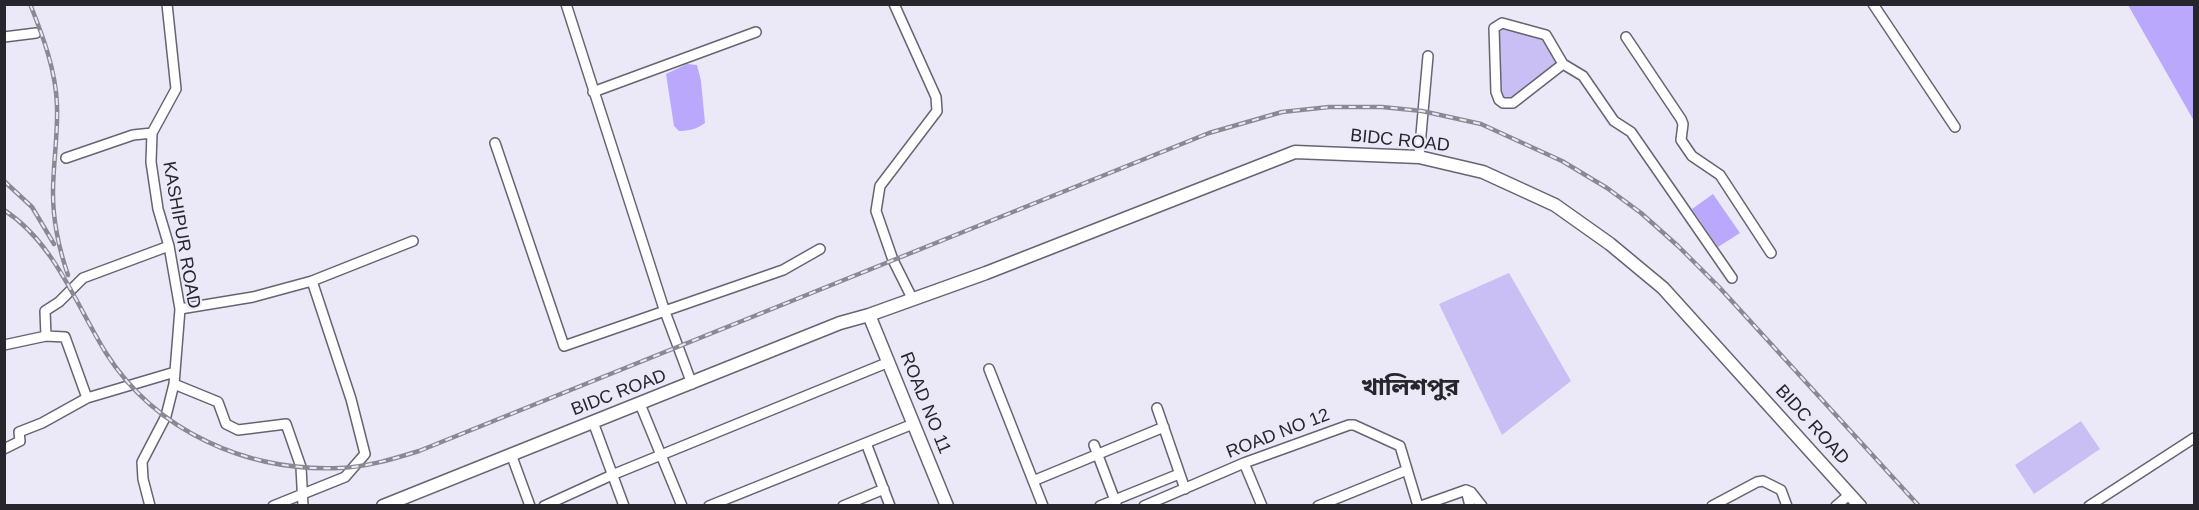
<!DOCTYPE html>
<html>
<head>
<meta charset="utf-8">
<style>
  body { margin:0 }
  #map { position:relative; width:2199px; height:510px; overflow:hidden; background:#ebe9f8; font-family:Helvetica,sans-serif }
  canvas { display:block }
  .frame { position:absolute; inset:0; border:6px solid #27262c; pointer-events:none }
</style>
</head>
<body>
<div id="map">
<canvas width="2199" height="510"></canvas>
<div class="frame"></div>
</div>
<script>
const g = document.querySelector('canvas').getContext('2d');
g.lineJoin = 'round';
function fill(path, color) { g.fillStyle = color; g.fill(path, 'evenodd'); }
function trace(path, color, width, dash) { g.strokeStyle = color; g.lineWidth = width; g.lineCap = dash ? 'butt' : 'round'; g.setLineDash(dash || []); g.stroke(path); }
function write(font, color, halo, rows, align = 'center') {
  g.font = font + ' Helvetica,"Noto Sans Bengali",sans-serif'; g.lineWidth = 4.5; g.setLineDash([]); g.textBaseline = 'middle'; g.strokeStyle = halo; g.fillStyle = color; for (const [text, x, y, turn = 0] of rows) {
    g.save(); g.translate(x, y); g.rotate((+turn || 0) * Math.PI / 180); g.textAlign = isNaN(turn) ? turn : align; if (halo) g.strokeText(text, 0, 0); g.fillText(text, 0, 0); g.restore();
  }
}
const green = new Path2D(`
  M 1496,26 L 1543,34 L 1563,64 L 1513,103 L 1499,100 Z
  M 1509,273 L 1571,381 L 1502,435 L 1439,304 Z
  M 2081,421 L 2100,449 L 2034,494 L 2015,465 Z`);
const water = new Path2D(`
  M 2128,5 L 2194,5 L 2194,121 Z
  M 687,64 L 697,65 L 701,81 L 705,123 C 697,129 689,131 679,131 L 674,126 L 666,74 Z
  M 1713,194 L 1740,233 L 1718,247 L 1692,209 Z`);
const street = new Path2D(`
  M 566,4 L 664,309 L 692,384
  M 894,4 L 936,97 L 937,111 L 880,186 L 876,211 L 893,260 L 912,298
  M 1873,4 L 1955,127
  M 4,37 L 36,33
  M 1626,37 L 1681,119 L 1683,124 L 1681,140 L 1692,156 L 1720,175 L 1771,253
  M 1563,64 L 1513,103 L 1503,103 L 1499,100 L 1496,92 L 1494,28 L 1502,23 L 1546,35 L 1563,64 L 1583,76 L 1614,121 L 1631,132 L 1732,278
  M 593,92 L 756,32
  M 495,143 L 564,346 L 783,270 L 820,249
  M 1419,157 L 1428,56
  M 66,158 L 133,135 L 152,133
  M 180,309 L 253,297 L 312,281 L 413,241
  M 46,336 L 65,337 L 87,398
  M 4,345 L 46,336 L 45,311 L 59,302 L 83,278 L 169,246
  M 989,369 L 1043,506
  M 174,384 L 218,402 L 226,424 L 238,430 L 286,424 L 301,467 L 303,506
  M 640,404 L 682,506
  M 1157,408 L 1185,489
  M 593,422 L 624,506
  M 866,443 L 890,506
  M 1094,445 L 1116,503
  M 4,449 L 20,441 L 19,432 L 42,423 L 87,398 L 175,372
  M 511,454 L 530,506
  M 1244,463 L 1262,506
  M 1033,481 L 1164,427
  M 1466,490 L 1471,492 L 1482,506
  M 150,506 L 143,479 L 142,462 L 166,416 L 174,384 L 180,309 L 169,246 L 158,209 L 151,162 L 152,133 L 176,89 L 167,4
  M 273,506 L 345,477 L 365,454 L 351,399 L 312,281
  M 544,506 L 612,475 L 889,362
  M 709,506 L 913,424
  M 843,506 L 884,489
  M 1100,506 L 1179,474
  M 1144,506 L 1244,463 L 1349,425 L 1354,425 L 1400,446 L 1418,506
  M 1318,506 L 1407,470
  M 1421,506 L 1466,490 L 1470,506
  M 1712,506 L 1757,482 L 1763,481 L 1781,490 L 1787,506
  M 1836,506 L 1850,494
  M 2089,506 L 2194,438`);
const secondary = new Path2D(`
  M 869,315 L 947,506
  M 383,506 L 840,323 L 869,315 L 986,273 L 1295,152 L 1419,157 L 1483,172 L 1555,205 L 1610,244 L 1663,288 L 1860,506`);
const rail = new Path2D(`
  M 30,4 C 43,36 56,71 57,106 C 58,135 53,164 53,193 C 53,221 59,249 68,275
  M 4,181 L 32,207 L 54,244
  M 4,210 C 55,243 76,305 106,353 C 156,432 248,472 340,468 C 367,467 393,459 419,451 L 1209,133 L 1282,112 L 1329,107 L 1382,107 L 1422,111 L 1481,124 L 1562,161 L 1607,188 L 1641,213 L 1678,246 L 1719,287 L 1919,506`);
const streetNames = [
  ["BIDC ROAD",1400,141,6],
  ["KASHIPUR ROAD",181,235,80],
  ["BIDC ROAD",619,393,-21],
  ["ROAD NO 11",925,403,68],
  ["BIDC ROAD",1812,425,48],
  ["ROAD NO 12",1278,434,-21]
];
const districtNames = [
  ["খালিশপুর",1410,388]
];
fill(green, '#c9bff5');
fill(water, '#baa8fc');
trace(street, '#666471', 12);
trace(secondary, '#666471', 15);
trace(street, '#fff', 9);
trace(secondary, '#fff', 12);
trace(rail, '#8a8993', 4.5);
trace(rail, '#ebe9f8', 2, [7]);
write('18px', '#27262c', '#ebe9f8', streetNames);
write('bold 24px', '#27262c', '#ebe9f8', districtNames);
</script>
</body>
</html>
